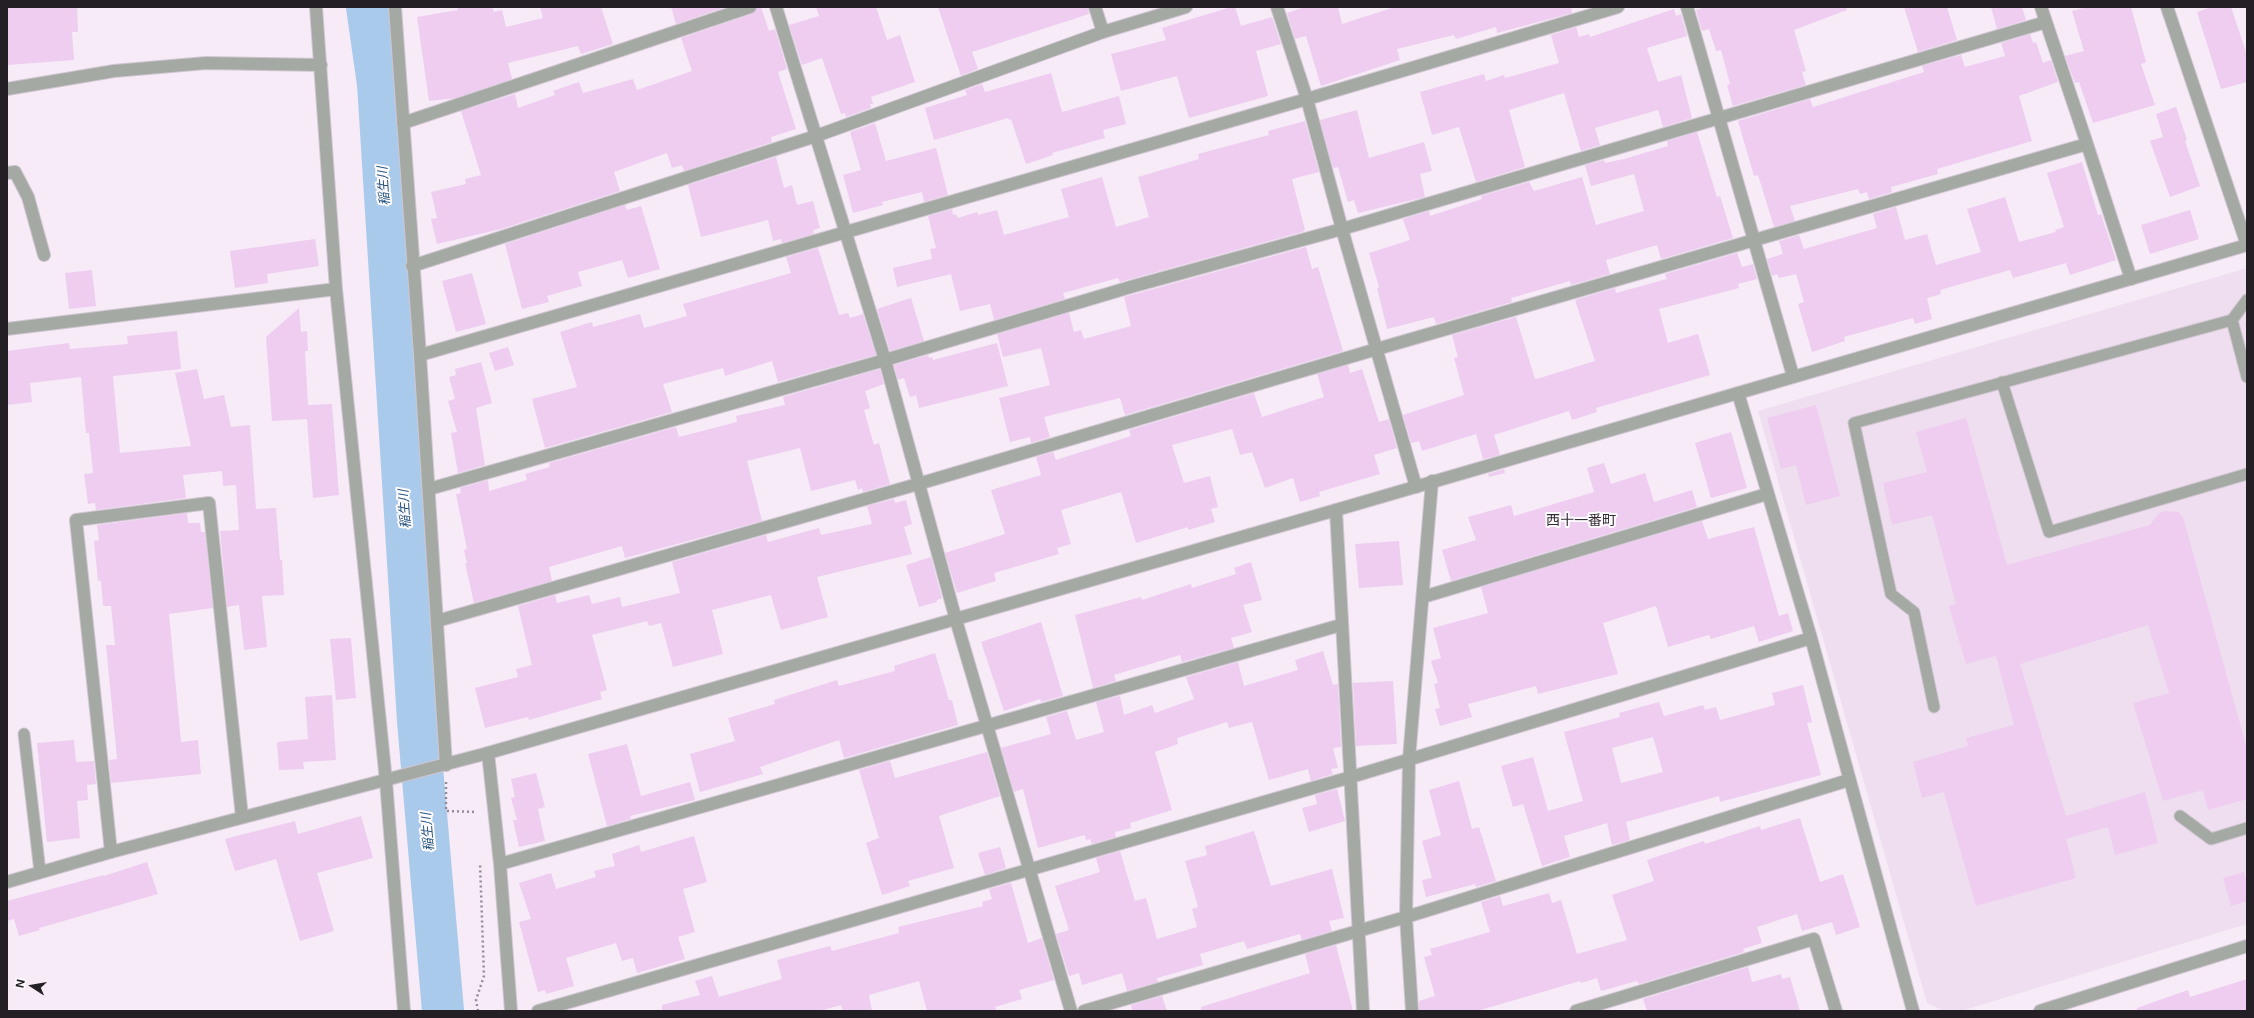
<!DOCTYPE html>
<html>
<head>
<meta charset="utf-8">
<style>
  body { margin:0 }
  #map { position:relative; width:2254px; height:1018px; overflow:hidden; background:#f6ebf7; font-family:Inter,sans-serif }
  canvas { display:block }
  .frame { position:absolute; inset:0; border:8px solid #231f24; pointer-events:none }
  .north { position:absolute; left:12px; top:966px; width:40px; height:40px; -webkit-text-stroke:3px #fefbfe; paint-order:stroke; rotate:282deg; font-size:11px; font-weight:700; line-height:16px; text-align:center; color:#231f24 }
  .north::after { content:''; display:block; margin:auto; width:14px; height:18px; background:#231f24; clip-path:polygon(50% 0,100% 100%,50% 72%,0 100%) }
</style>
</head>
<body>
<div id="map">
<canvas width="2254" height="1018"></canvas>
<div class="frame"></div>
<div class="north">N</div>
</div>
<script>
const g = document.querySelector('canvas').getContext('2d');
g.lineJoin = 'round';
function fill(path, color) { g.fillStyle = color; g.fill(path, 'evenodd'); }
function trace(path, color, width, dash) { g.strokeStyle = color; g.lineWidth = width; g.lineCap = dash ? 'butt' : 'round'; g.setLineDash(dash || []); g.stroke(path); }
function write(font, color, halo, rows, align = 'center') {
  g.font = font + ' Inter,"Noto Sans JP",sans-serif'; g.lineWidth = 4; g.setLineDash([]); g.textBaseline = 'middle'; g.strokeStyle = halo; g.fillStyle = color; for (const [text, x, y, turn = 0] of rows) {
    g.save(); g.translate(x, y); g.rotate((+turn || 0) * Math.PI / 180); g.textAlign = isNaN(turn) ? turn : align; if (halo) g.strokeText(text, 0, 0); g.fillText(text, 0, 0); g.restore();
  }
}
const built = new Path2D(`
  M 2247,268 L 2247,924 L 1961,1011 L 1945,1011 L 1927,1003 L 1758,411 Z`);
const river = new Path2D(`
  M 367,7 L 378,84 L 418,721 L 443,1011`);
const building = new Path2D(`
  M 7,7 L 77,7 L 78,32 L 72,32 L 74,60 L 7,65 Z
  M 457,7 L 492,7 L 494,12 L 502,10 L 506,27 L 543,18 L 540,7 L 601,7 L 613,44 L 581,54 L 578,46 L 508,63 L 512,79 L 456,98 L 429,101 L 417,17 L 458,10 Z
  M 671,7 L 726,7 L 676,24 Z
  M 757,7 L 761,7 L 769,31 L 775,29 L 787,69 L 778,72 L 796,129 L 771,137 L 772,142 L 684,171 L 682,165 L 672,168 L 667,153 L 614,172 L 620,191 L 501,229 L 437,244 L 431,219 L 437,218 L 431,192 L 466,184 L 465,179 L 481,175 L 461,111 L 515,94 L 518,108 L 555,95 L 553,91 L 579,82 L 583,93 L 633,79 L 637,90 L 692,71 L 681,38 L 752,14 Z
  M 816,7 L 876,7 L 887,40 L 900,35 L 915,82 L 871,97 L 873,104 L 870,104 L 871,108 L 846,117 L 845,113 L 841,114 L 822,58 L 802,65 L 789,25 L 819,16 Z
  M 938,7 L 1088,7 L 1089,14 L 972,52 L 978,69 L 961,76 Z
  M 1231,7 L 1235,7 L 1241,26 L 1272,17 L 1281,44 L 1256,51 L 1268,96 L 1189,118 L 1177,76 L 1121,91 L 1111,54 L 1166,40 L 1162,28 Z
  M 1305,7 L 1338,7 L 1342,24 L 1395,7 L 1571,7 L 1572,13 L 1497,33 L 1496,27 L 1456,39 L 1454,35 L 1397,49 L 1400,60 L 1321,86 L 1306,36 L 1295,39 L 1287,13 Z
  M 1706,7 L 1846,7 L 1847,10 L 1794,30 L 1806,71 L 1802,72 L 1806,85 L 1733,106 L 1727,85 L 1730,84 L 1721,50 L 1716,51 L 1709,29 L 1702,31 L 1696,10 Z
  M 1904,7 L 1947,7 L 1957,40 L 1918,52 Z
  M 1991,7 L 2022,7 L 2026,20 L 1997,29 Z
  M 2087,7 L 2131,7 L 2146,62 L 2141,64 L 2155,105 L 2093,123 L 2079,82 L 2075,83 L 2065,56 L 2084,51 L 2072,11 Z
  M 2212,7 L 2231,7 L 2247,55 L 2247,82 L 2221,89 L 2197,12 Z
  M 1674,9 L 1676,16 L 1681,14 L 1687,36 L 1647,48 L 1658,82 L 1681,75 L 1692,118 L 1663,127 L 1658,110 L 1595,128 L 1600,145 L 1581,151 L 1564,93 L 1528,104 L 1509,110 L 1525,167 L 1476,182 L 1459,127 L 1432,135 L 1420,92 L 1484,74 L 1486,81 L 1504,75 L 1505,78 L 1559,63 L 1551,35 L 1576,27 L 1579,37 L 1589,34 L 1590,37 Z
  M 2030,34 L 2033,43 L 2036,42 L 2043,63 L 2051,60 L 2058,82 L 2019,96 L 2032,141 L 1937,169 L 1938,174 L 1891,187 L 1892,192 L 1869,199 L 1867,192 L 1860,194 L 1858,189 L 1790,206 L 1795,221 L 1774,227 L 1758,175 L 1754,176 L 1738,121 L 1810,99 L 1813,107 L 1924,72 L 1922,66 L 1961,55 L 1965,67 L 2005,56 L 2001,43 Z
  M 1051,73 L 1062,112 L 1119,96 L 1126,124 L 1103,130 L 1105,138 L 1052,153 L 1053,155 L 1026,164 L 1011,119 L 1009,120 L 1008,118 L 934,140 L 925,108 L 967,95 L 965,90 L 982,84 L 985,92 Z
  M 2176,107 L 2187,140 L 2185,141 L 2200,186 L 2170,197 L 2150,141 L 2163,137 L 2156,114 Z
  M 1357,110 L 1369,158 L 1424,142 L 1432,171 L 1420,174 L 1425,197 L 1358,213 L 1354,200 L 1348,202 L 1338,167 L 1333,168 L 1320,120 Z
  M 1305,121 L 1319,172 L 1292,179 L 1305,230 L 1302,232 L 1120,282 L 1118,278 L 1063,293 L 1065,299 L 994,320 L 990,304 L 960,311 L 951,274 L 897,287 L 893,268 L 932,259 L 930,249 L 936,248 L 928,216 L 952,209 L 953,215 L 956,214 L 958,218 L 977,212 L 978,215 L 997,210 L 1004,235 L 1069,217 L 1061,189 L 1102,177 L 1116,227 L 1149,217 L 1138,177 L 1199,159 L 1198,154 L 1269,135 L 1268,131 Z
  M 875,123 L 886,161 L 936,148 L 948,195 L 924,202 L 922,192 L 882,202 L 883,205 L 853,213 L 843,175 L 861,170 L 850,132 Z
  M 1697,132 L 1717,197 L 1720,196 L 1733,238 L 1661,259 L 1657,245 L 1606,260 L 1610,274 L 1571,285 L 1570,281 L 1511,298 L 1512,302 L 1436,324 L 1434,317 L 1387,329 L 1377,288 L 1379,287 L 1369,253 L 1410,240 L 1403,219 L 1429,211 L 1430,216 L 1482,199 L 1481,196 L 1529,182 L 1534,191 L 1582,177 L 1596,225 L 1644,211 L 1634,174 L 1591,186 L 1585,165 L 1604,160 L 1605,163 L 1624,159 L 1668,146 L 1667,141 Z
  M 776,157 L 784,188 L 792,185 L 797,205 L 813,201 L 820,228 L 813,230 L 814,234 L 782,243 L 781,239 L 773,241 L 768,220 L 701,237 L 688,185 Z
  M 2082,162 L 2098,215 L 2101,214 L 2116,260 L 2070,275 L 2066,263 L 2013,278 L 2010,270 L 1940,290 L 1941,294 L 1927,298 L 1932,319 L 1915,324 L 1913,318 L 1844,337 L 1845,341 L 1812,352 L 1798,304 L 1804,302 L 1796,274 L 1779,278 L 1777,274 L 1772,276 L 1767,259 L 1783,254 L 1779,241 L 1799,235 L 1804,249 L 1877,228 L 1873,214 L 1896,207 L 1905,240 L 1927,234 L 1936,265 L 1981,252 L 1967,209 L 2005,197 L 2019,242 L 2056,232 L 2055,230 L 2064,227 L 2047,173 Z
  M 625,205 L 627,210 L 641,206 L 660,269 L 628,278 L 622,260 L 578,272 L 582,286 L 547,296 L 549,302 L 522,309 L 505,244 Z
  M 2190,210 L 2199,239 L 2150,254 L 2141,225 Z
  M 315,239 L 319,266 L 267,274 L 268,283 L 235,288 L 230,251 Z
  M 1306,247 L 1312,269 L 1318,267 L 1343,351 L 1125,415 L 1120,398 L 1044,417 L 1050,437 L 1031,443 L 1030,437 L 1010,442 L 999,398 L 1050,385 L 1041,348 L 1003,357 L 997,334 L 1069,313 L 1074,332 L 1081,330 L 1084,339 L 1131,326 L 1124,297 Z
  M 818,248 L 839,315 L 848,313 L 850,318 L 863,314 L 876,355 L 778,382 L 772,361 L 725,376 L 723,368 L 663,384 L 672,412 L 545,448 L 532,399 L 577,387 L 560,332 L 592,322 L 593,327 L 640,314 L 644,328 L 687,316 L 683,304 L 791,273 L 786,257 Z
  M 1737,253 L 1742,267 L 1753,264 L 1757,279 L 1738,284 L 1739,288 L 1659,309 L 1668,343 L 1698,334 L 1710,375 L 1596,408 L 1597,412 L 1572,420 L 1569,411 L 1494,435 L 1500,455 L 1483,459 L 1476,434 L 1422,451 L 1419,441 L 1411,443 L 1403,415 L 1464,395 L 1454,358 L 1458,357 L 1452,335 L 1516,317 L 1535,379 L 1540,378 L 1595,361 L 1575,300 L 1615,288 L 1616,293 L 1667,279 L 1665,274 Z
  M 92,270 L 96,306 L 69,309 L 65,273 Z
  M 472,273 L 486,324 L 456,332 L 442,281 Z
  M 911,298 L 924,341 L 890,351 L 877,309 Z
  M 299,308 L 301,332 L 307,331 L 308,351 L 305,351 L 308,405 L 332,404 L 339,495 L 313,498 L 307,419 L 272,421 L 266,337 Z
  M 177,331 L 181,369 L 113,376 L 120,453 L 191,446 L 175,373 L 197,369 L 204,399 L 224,395 L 231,427 L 250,425 L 256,509 L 276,508 L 280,560 L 282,560 L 284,595 L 262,596 L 267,647 L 244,650 L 239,605 L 227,607 L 220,531 L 239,530 L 236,485 L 223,486 L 222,471 L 183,475 L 186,498 L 96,510 L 95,503 L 88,504 L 84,474 L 93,473 L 89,433 L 86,433 L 81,377 L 30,383 L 32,402 L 7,405 L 7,351 L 69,343 L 70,349 L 128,344 L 127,336 Z
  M 997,343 L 1008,386 L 919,408 L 916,395 L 910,397 L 904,378 L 898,380 L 894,365 L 928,355 L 929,358 L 932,357 L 933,360 Z
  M 508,347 L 514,365 L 495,371 L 489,353 Z
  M 481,362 L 492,403 L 476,408 L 485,465 L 458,473 L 451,433 L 457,432 L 448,401 L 455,399 L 449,377 L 456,375 L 455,369 Z
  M 1348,365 L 1350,373 L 1362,369 L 1379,422 L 1389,419 L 1397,448 L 1374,455 L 1380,474 L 1319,492 L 1320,496 L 1300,502 L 1293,478 L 1265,488 L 1252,452 L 1240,455 L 1232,429 L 1172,445 L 1184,483 L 1210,476 L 1218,507 L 1211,509 L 1215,522 L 1188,530 L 1188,527 L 1136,543 L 1121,492 L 1061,510 L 1071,544 L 1057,548 L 1059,554 L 994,573 L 996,581 L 957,593 L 945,553 L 1005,534 L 991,490 L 1041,475 L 1036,457 L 1053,452 L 1056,460 L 1131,436 L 1129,430 L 1254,393 L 1262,417 L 1324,397 L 1317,374 Z
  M 880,369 L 884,384 L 865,391 L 870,408 L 864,410 L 874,445 L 879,443 L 890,484 L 863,492 L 862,488 L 858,490 L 855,480 L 811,491 L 800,448 L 747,461 L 762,521 L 625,558 L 622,546 L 549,567 L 552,581 L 474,603 L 465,563 L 467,563 L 464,550 L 467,549 L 456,494 L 461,493 L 460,488 L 488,480 L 489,491 L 527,480 L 525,474 L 550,467 L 549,463 L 676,427 L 679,437 L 737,422 L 736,416 L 785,405 L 783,397 Z
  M 1816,405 L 1840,496 L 1806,505 L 1796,465 L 1781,469 L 1767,418 Z
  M 1966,418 L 2007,565 L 2150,525 L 2158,514 L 2164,511 L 2178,512 L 2183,517 L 2247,749 L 2247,799 L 2208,810 L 2203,790 L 2163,801 L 2133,703 L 2169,693 L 2148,625 L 2020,664 L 2066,816 L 2145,792 L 2158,843 L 2115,855 L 2108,827 L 2066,839 L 2076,878 L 1976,906 L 1944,792 L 1922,798 L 1913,762 L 1968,746 L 1966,738 L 2014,725 L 1996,656 L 1966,664 L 1949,606 L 1956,604 L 1932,515 L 1892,525 L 1883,483 L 1927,472 L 1916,432 Z
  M 1731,432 L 1747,488 L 1711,498 L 1695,443 Z
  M 1604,463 L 1611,484 L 1645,473 L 1654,502 L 1692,490 L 1697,507 L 1451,581 L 1442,550 L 1476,540 L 1468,517 L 1511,505 L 1514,516 L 1594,492 L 1587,468 Z
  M 1504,469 L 1505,473 L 1489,477 L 1488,474 Z
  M 894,499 L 895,503 L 906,500 L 912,524 L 904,527 L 912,554 L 817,577 L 828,617 L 781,630 L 771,595 L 712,610 L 723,654 L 673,667 L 661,623 L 649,626 L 647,621 L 592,635 L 607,690 L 600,692 L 602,699 L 529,720 L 528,717 L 485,728 L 475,688 L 518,677 L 516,669 L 532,665 L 518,606 L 555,595 L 557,603 L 589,595 L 592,604 L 620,597 L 622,607 L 680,593 L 672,562 L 766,535 L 768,542 L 819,528 L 821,535 L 872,524 L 867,506 Z
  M 187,513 L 188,523 L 200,523 L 201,532 L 205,532 L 213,608 L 169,614 L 181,742 L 198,740 L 201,774 L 111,783 L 109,760 L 117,759 L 106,645 L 115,645 L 111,606 L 103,606 L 101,581 L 98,581 L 94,541 L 99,540 L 97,525 Z
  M 1702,521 L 1708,539 L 1754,527 L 1779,616 L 1788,613 L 1793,631 L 1759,642 L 1754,626 L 1711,639 L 1709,635 L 1668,647 L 1656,606 L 1603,623 L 1618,674 L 1538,694 L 1536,686 L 1468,704 L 1472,717 L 1440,726 L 1435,709 L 1440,708 L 1434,684 L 1438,683 L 1431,661 L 1441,658 L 1433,628 L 1488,613 L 1481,587 Z
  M 1399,541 L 1403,585 L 1359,588 L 1355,544 Z
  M 931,557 L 942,598 L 937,600 L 937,602 L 919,607 L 906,565 Z
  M 1251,562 L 1262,600 L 1243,605 L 1252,632 L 1231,638 L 1234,648 L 1182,662 L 1180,655 L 1114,675 L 1116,681 L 1093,688 L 1075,615 L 1141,597 L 1142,600 L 1191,584 L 1192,588 L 1236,574 L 1234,568 Z
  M 1041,622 L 1063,696 L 1041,702 L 1040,699 L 1004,711 L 981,642 Z
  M 351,638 L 356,698 L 336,700 L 330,639 Z
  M 1323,651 L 1333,685 L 1338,684 L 1341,747 L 1333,748 L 1338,768 L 1331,769 L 1333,774 L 1311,781 L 1308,769 L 1269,780 L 1252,722 L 1229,728 L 1227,722 L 1177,738 L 1178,744 L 1155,752 L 1172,810 L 1130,823 L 1131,828 L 1115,832 L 1116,837 L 1092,844 L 1090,839 L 1086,840 L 1085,835 L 1038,848 L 1023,789 L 1014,792 L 1001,748 L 1051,734 L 1046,717 L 1067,711 L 1076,740 L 1104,732 L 1096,702 L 1120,696 L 1124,715 L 1152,705 L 1155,713 L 1194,699 L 1186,677 L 1238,662 L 1244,686 L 1298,670 L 1295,660 Z
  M 935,653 L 949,700 L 952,700 L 958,725 L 844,758 L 839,740 L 760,767 L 763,774 L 700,792 L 690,754 L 735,741 L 728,718 L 775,704 L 774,700 L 837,680 L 839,686 L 895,671 L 894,666 Z
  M 1393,681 L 1397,744 L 1356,746 L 1353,683 Z
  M 1803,685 L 1812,722 L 1807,723 L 1821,775 L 1720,802 L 1719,796 L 1626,822 L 1630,840 L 1612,845 L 1607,823 L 1564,836 L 1570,857 L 1542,866 L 1523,804 L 1513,807 L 1501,766 L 1533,757 L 1548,811 L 1583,801 L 1564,732 L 1620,717 L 1619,713 L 1659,702 L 1664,716 L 1703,705 L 1705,710 L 1716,707 L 1720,720 L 1775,705 L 1772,693 ZM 1653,737 L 1663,772 L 1621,783 L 1612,748 Z
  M 332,695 L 336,760 L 303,762 L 304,769 L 279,770 L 277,742 L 308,739 L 305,697 Z
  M 74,740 L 76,762 L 94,761 L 96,784 L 87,785 L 88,800 L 77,801 L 80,838 L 47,842 L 37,743 Z
  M 627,744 L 641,796 L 690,782 L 695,800 L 630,816 L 631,819 L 607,826 L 588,754 Z
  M 987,752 L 1000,796 L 939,816 L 954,868 L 908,881 L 910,886 L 882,895 L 866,843 L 879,838 L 859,770 L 890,761 L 895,778 Z
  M 536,773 L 545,807 L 538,809 L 545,841 L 519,847 L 513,820 L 517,820 L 511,798 L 515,797 L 511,779 Z
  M 1459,781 L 1472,829 L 1479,827 L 1496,881 L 1476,887 L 1475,884 L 1426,897 L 1422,880 L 1432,878 L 1422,841 L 1441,835 L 1429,790 Z
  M 1337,789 L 1345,821 L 1309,832 L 1302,808 L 1317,804 L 1315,795 Z
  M 361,816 L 373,858 L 317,873 L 334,931 L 300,941 L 276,859 L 235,871 L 225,839 L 295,821 L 298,834 Z
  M 1800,818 L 1820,882 L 1843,874 L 1860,927 L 1836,935 L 1832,922 L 1802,931 L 1797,914 L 1757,927 L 1762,943 L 1743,949 L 1744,952 L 1639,984 L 1637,981 L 1601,991 L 1597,978 L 1581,983 L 1580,981 L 1477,1011 L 1419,1011 L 1419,1001 L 1435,996 L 1424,957 L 1432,955 L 1430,949 L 1490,932 L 1481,902 L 1500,896 L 1503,906 L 1549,893 L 1552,903 L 1561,900 L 1577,954 L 1627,940 L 1612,895 L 1654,881 L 1647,860 L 1704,841 L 1705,844 L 1760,826 L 1761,830 Z
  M 1254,831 L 1271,886 L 1332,869 L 1344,918 L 1329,921 L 1332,931 L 1302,940 L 1300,934 L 1247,949 L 1244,941 L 1200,954 L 1203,965 L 1157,978 L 1158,982 L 1127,991 L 1122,973 L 1082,985 L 1079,973 L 1069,976 L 1056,934 L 1069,930 L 1055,886 L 1100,872 L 1096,858 L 1120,851 L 1135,901 L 1146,898 L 1157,939 L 1197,927 L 1192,909 L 1198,907 L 1185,861 L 1207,855 L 1205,846 Z
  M 694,836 L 707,882 L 683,889 L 695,932 L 678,937 L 685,959 L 637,973 L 633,958 L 622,961 L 616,943 L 566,958 L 574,986 L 546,994 L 545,990 L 538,992 L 519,922 L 531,919 L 519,883 L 551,873 L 556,889 L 596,877 L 594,871 L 615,866 L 612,854 L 639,845 L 641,852 Z
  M 1000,847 L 1006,868 L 985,875 L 978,853 Z
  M 147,862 L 158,894 L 39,928 L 40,930 L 19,936 L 14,919 L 7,921 L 7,901 L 104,875 L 104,876 Z
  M 2244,872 L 2247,883 L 2247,901 L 2231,906 L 2223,878 Z
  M 1011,883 L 1028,943 L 1042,938 L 1054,980 L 1019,990 L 1022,999 L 995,1007 L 996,1011 L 927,1011 L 919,981 L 869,995 L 872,1011 L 843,1011 L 841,1005 L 819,1011 L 662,1011 L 662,1005 L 700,995 L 695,981 L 712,976 L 719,997 L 782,979 L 777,960 L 830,946 L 832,951 L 899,933 L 898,927 L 983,906 L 982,902 L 992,899 L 989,889 Z
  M 1336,945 L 1353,1011 L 1201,1011 L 1201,1007 L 1310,973 L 1305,954 Z
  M 1748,967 L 1752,982 L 1781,974 L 1782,979 L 1790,977 L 1800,1011 L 1647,1011 L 1643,999 Z
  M 2247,979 L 2247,1011 L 2137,1011 L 2137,1008 L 2188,990 L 2190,997 Z
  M 1162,996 L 1167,1011 L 1132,1011 L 1131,1005 Z`);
const path = new Path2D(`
  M 446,782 L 446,811 L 477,812
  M 478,1011 L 476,1000 L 484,976 L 480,863`);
const service = new Path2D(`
  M 2232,320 L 2247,377
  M 2002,382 L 2049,532 L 2247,474
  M 1934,707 L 1914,612 L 1891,594 L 1854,423 L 2232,320 L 2247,300
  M 24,734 L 40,872
  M 2180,816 L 2211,839 L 2247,828`);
const minor = new Path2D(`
  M 316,7 L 336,289 L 386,781 L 404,1011
  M 395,7 L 420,355 L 446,765
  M 776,7 L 885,360 L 956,620 L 1071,1011
  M 1095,7 L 1103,32
  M 1277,7 L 1307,99 L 1342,229 L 1416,487
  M 1687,7 L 1793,376
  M 2041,7 L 2087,144
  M 7,89 L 114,71 L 206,63 L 321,65
  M 403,123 L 750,7
  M 7,173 L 15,172 L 28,197 L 44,255
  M 412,266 L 816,136 L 1103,32 L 1186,7
  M 7,329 L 336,289
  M 420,355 L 1307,99 L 1618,7
  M 1738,393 L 1811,638 L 1913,1011
  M 429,489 L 885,360 L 1134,286 L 1342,229 L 2046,22
  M 1336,510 L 1363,1011
  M 1423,597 L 1767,494
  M 437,621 L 918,484 L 1377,349 L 2087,144 L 2131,279
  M 488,753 L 500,864 L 511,1011
  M 111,852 L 76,520 L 209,503 L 242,817
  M 500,864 L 1341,625
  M 538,1011 L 1351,777 L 1811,638
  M 1084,1011 L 1406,917 L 1849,780
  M 1412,1011 L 1406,917 L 1409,759 L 1432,481
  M 1576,1011 L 1814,939 L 1836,1011
  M 2040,1011 L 2247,946`);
const tertiary = new Path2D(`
  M 2167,7 L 2247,245
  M 7,882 L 111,852 L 488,753 L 1336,510 L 2247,245`);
const waterNames = [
  ["稲生川",384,186,-94],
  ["稲生川",405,509,-94],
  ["稲生川",428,832,-95]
];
const quarterNames = [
  ["西十一番町",1581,521]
];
fill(built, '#efdeef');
trace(river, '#aacaec', 42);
fill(building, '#eecdf0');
trace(service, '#d0c6d1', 13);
trace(minor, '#d0c6d1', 14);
trace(tertiary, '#d0c6d1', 14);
trace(path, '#948c95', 2.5, [2, 3]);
trace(service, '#a4a9a4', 11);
trace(minor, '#a4a9a4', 12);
trace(tertiary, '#a4a9a4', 12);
write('italic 13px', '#23527e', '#fefbfe', waterNames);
write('14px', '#342c35', '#fefbfe', quarterNames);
</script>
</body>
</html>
